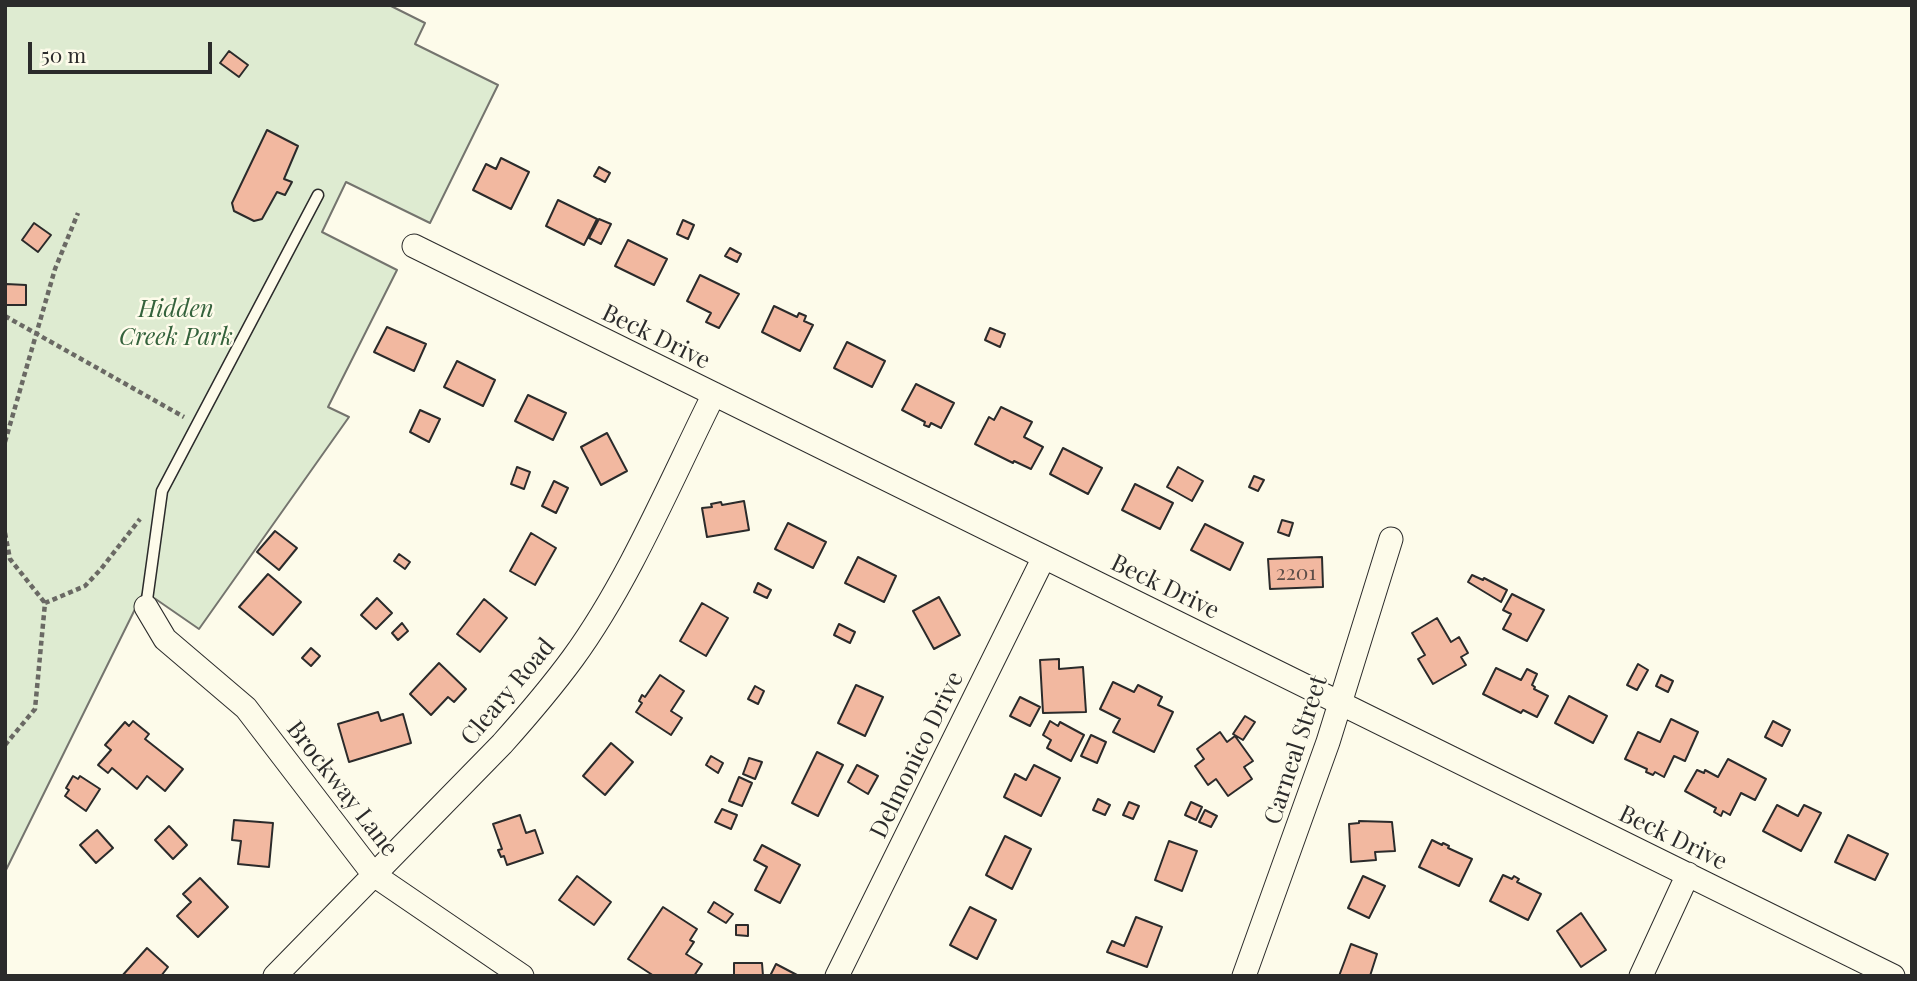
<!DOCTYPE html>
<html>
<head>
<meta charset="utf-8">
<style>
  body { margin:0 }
  #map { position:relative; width:1917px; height:981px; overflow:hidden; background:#fdfbea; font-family:"Playfair Display",serif }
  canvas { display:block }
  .frame { position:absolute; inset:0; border:7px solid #2b2b2b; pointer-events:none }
  .scale { position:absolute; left:28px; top:42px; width:184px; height:32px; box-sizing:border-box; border:4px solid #2b2b2b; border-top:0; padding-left:9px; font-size:21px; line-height:24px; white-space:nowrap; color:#2b2b2b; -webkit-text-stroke:5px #fdfbea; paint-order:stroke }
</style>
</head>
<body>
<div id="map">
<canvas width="1917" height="981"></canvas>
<div class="frame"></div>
<div class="scale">50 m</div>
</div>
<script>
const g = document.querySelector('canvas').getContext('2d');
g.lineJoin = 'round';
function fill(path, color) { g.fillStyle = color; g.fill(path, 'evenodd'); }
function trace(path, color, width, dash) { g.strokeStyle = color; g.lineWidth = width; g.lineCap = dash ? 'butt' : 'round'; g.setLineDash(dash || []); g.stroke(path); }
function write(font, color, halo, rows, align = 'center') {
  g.font = font + ' "Playfair Display",serif'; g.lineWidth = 5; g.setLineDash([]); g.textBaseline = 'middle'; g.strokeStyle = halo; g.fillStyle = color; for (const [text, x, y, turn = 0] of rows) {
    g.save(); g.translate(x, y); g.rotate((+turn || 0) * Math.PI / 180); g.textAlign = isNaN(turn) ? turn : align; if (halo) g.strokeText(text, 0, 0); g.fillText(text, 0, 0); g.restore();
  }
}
const green = new Path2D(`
  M 5,5 L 389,5 L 425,23 L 415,44 L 498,85 L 430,223 L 346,182 L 322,232 L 397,270 L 328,407 L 349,417 L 199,629 L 144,591 L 5,872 Z`);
const building = new Path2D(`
  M 229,51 L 248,65 L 239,77 L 220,63 Z
  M 267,130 L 298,146 L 284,179 L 292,182 L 285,195 L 277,192 L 262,219 L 254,221 L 234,211 L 232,203 Z
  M 501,158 L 529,172 L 511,209 L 473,190 L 486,164 L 496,169 Z
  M 599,167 L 610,173 L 605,182 L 594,176 Z
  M 558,200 L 597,219 L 584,245 L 546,226 Z
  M 599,219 L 611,224 L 601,244 L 589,238 Z
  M 683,220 L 694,225 L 688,239 L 677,234 Z
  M 34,223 L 51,235 L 38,252 L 22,240 Z
  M 628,240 L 667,259 L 654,285 L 615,266 Z
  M 730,248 L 741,254 L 737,262 L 725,256 Z
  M 700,275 L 739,294 L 719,328 L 706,322 L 711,313 L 687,301 Z
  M 6,284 L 26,285 L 26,305 L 5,305 Z
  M 774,306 L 797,317 L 799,313 L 806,316 L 804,321 L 813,325 L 800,351 L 762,332 Z
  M 387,327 L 426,344 L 414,371 L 374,352 Z
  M 990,328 L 1005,334 L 1000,347 L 985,340 Z
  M 847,342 L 885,361 L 872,387 L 834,368 Z
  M 457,361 L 495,380 L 483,406 L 444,387 Z
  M 916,384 L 954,403 L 941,428 L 931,423 L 929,427 L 924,425 L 925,422 L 902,410 Z
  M 528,395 L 566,413 L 553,440 L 515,421 Z
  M 1001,407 L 1032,422 L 1024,437 L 1043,447 L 1031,469 L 1014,461 L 1013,463 L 975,444 L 989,417 L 994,420 Z
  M 420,410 L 440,419 L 429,442 L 410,432 Z
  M 607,433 L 627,471 L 601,485 L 581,447 Z
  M 1063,448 L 1102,468 L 1088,494 L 1050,474 Z
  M 517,467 L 530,472 L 524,489 L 511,484 Z
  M 1178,467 L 1203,481 L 1192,501 L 1167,487 Z
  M 1254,476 L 1264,480 L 1258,491 L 1249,487 Z
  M 554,481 L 568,488 L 556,513 L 542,506 Z
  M 1135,484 L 1173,503 L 1160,529 L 1122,510 Z
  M 744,501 L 749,530 L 707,537 L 702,508 L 712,507 L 711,504 L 721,502 L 722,505 Z
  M 1282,520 L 1293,523 L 1289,536 L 1278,532 Z
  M 788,523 L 826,542 L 813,568 L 775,549 Z
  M 1205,524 L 1243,543 L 1230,570 L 1191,550 Z
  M 275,531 L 297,548 L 279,570 L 257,552 Z
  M 531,533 L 556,548 L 535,585 L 510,571 Z
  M 399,554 L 410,562 L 405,569 L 394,561 Z
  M 858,557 L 896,576 L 884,602 L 845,583 Z
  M 1322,557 L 1323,587 L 1270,589 L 1268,559 Z
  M 268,574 L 301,602 L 273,635 L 239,607 Z
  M 1472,575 L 1483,580 L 1484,578 L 1507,590 L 1501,602 L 1468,582 Z
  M 758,583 L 771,590 L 767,598 L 754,592 Z
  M 1512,594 L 1544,610 L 1527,641 L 1503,629 L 1511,614 L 1503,610 Z
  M 939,597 L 960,635 L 934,649 L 913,611 Z
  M 377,598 L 392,613 L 376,629 L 361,615 Z
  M 484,599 L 507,618 L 480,652 L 457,634 Z
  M 702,603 L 728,618 L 706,656 L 680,641 Z
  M 1437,618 L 1451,642 L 1459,637 L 1468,653 L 1461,657 L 1466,665 L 1433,684 L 1418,659 L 1425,655 L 1412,633 Z
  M 402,623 L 408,631 L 398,640 L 392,633 Z
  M 839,624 L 855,632 L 850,643 L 834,635 Z
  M 311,648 L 320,656 L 311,666 L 302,658 Z
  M 1059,659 L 1059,669 L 1083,667 L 1086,712 L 1043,713 L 1040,660 Z
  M 439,663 L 466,689 L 454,702 L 448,697 L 431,715 L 410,694 Z
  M 1638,664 L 1648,670 L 1637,690 L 1627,685 Z
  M 1496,668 L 1521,680 L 1527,669 L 1537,674 L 1532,685 L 1535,687 L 1534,689 L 1548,696 L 1537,717 L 1523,710 L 1521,713 L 1483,694 Z
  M 660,675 L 684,691 L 671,711 L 682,718 L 671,735 L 636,712 L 642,703 L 639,701 L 642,695 L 645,697 Z
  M 1661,675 L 1673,681 L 1668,692 L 1656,686 Z
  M 1113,682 L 1134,692 L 1138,685 L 1162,697 L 1158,705 L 1173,712 L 1154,752 L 1113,732 L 1120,719 L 1100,709 Z
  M 856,685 L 883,697 L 865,736 L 838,723 Z
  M 755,686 L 764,691 L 758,704 L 748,699 Z
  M 1569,696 L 1607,716 L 1593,743 L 1555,723 Z
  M 1020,697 L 1040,707 L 1030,726 L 1010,716 Z
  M 378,712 L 381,721 L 403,714 L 411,743 L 349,762 L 338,724 Z
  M 1245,716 L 1255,722 L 1243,740 L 1233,734 Z
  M 1671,719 L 1698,732 L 1685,761 L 1674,756 L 1664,777 L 1655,772 L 1653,775 L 1646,772 L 1647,769 L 1625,759 L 1638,732 L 1660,742 Z
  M 133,721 L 149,734 L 145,739 L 183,769 L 165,791 L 147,776 L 137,789 L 112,768 L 108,773 L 98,765 L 111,750 L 105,745 L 125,722 L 129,726 Z
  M 1050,721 L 1058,726 L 1060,722 L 1084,735 L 1071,761 L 1047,748 L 1051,740 L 1043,735 Z
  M 1773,721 L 1790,730 L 1782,746 L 1765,737 Z
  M 1220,732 L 1227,742 L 1235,736 L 1253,761 L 1244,767 L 1252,779 L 1228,796 L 1216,779 L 1208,785 L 1195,766 L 1204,759 L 1197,749 Z
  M 1091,735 L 1106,742 L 1097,763 L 1081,756 Z
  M 611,743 L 633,762 L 605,795 L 583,776 Z
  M 817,752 L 843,765 L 818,816 L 792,803 Z
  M 711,756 L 723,763 L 718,773 L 706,765 Z
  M 749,758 L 762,762 L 755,779 L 743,774 Z
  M 1728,759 L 1766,779 L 1755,800 L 1741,793 L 1730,815 L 1723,811 L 1721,816 L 1714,812 L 1716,808 L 1685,791 L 1697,770 L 1704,773 L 1705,770 L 1718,777 Z
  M 857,765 L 878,776 L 868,794 L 848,782 Z
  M 1034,765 L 1060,778 L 1041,816 L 1004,797 L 1015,774 L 1026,780 Z
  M 73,776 L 78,779 L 80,776 L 100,789 L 86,811 L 65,796 L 69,790 L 66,788 Z
  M 739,777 L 752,783 L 742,806 L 729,801 Z
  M 1098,799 L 1110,805 L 1105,815 L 1093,810 Z
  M 1129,802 L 1139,806 L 1133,819 L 1123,815 Z
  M 1191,802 L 1202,807 L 1196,820 L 1185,815 Z
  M 1777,805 L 1798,816 L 1804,805 L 1821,813 L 1801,851 L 1763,831 Z
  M 722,809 L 737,815 L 731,829 L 715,822 Z
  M 1205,810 L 1217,816 L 1211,827 L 1199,822 Z
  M 520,815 L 526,833 L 535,830 L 543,853 L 507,865 L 504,856 L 501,857 L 498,850 L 502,849 L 493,824 Z
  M 234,820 L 273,823 L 269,867 L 238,864 L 241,841 L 232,840 Z
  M 1359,821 L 1392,822 L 1395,851 L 1375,852 L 1376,860 L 1351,862 L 1349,824 L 1359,823 Z
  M 169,826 L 187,845 L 173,859 L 155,840 Z
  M 97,830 L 113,848 L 96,863 L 80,845 Z
  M 1848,835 L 1888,854 L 1875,880 L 1835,862 Z
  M 1005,836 L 1031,849 L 1012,889 L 986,875 Z
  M 1432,840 L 1442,845 L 1443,843 L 1449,846 L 1448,848 L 1472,859 L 1459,886 L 1419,867 Z
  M 1169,841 L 1197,851 L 1182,891 L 1155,880 Z
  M 762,845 L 800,865 L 780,903 L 755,890 L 767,867 L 754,860 Z
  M 1503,875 L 1512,879 L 1514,876 L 1519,879 L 1517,882 L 1541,894 L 1528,920 L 1490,901 Z
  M 577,876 L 611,902 L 594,925 L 559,900 Z
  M 1363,876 L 1385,886 L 1369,918 L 1348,908 Z
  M 200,878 L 228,907 L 198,937 L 177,916 L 191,902 L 183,894 Z
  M 714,902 L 733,914 L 726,923 L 708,912 Z
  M 663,907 L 697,929 L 690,940 L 694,942 L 686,954 L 702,964 L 694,976 L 654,976 L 628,959 Z
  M 970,907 L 996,920 L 977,959 L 950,945 Z
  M 1581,913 L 1606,950 L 1581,967 L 1557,931 Z
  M 1136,917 L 1162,927 L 1147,967 L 1107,952 L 1112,941 L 1124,946 Z
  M 736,925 L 748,925 L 748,936 L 736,935 Z
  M 1351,944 L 1377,954 L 1370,976 L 1339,976 Z
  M 147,948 L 168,967 L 161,976 L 122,976 Z
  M 734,963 L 762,963 L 763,976 L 734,976 Z
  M 776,964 L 797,975 L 796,976 L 770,976 Z`);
const path = new Path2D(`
  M 5,316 L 184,417
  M 5,442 L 55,269 L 78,213
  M 5,533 L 10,559 L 45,603
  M 5,745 L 35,709 L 45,603 L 85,586 L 101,569 L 140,519`);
const service = new Path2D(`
  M 146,607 L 162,491 L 318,195`);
const minor = new Path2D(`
  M 414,246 L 1893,976
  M 146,607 L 165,639 L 246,708 L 374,875 L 522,976
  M 275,976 L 502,744 C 527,716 551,688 573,658 C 629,581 671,480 714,394
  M 837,976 L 1044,557
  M 1244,976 L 1328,742 L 1391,539
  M 1641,976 L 1688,874`);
const numberNames = [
  ["2201",1296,573]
];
const parkNames = [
  ["Hidden",176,310],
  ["Creek Park",176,338]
];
const streetNames = [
  ["Beck Drive",656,337,26],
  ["Beck Drive",1165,587,26],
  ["Cleary Road",508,692,-50],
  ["Carneal Street",1296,750,-72],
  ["Delmonico Drive",917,755,-64],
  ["Brockway Lane",342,789,52],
  ["Beck Drive",1673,838,26]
];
fill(green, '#deebd1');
trace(green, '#74746e', 2);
fill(building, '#f2b8a0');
trace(building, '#2b2b2b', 2);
trace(service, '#2b2b2b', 13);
trace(minor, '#2b2b2b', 25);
trace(path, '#6a6964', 4.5, [5, 3.5]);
trace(service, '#fdfbea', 10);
trace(minor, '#fdfbea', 23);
write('21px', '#5d4e48', null, numberNames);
write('italic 24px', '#34623c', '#fdfbea', parkNames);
write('24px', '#2b2b2b', '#fdfbea', streetNames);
</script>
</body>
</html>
